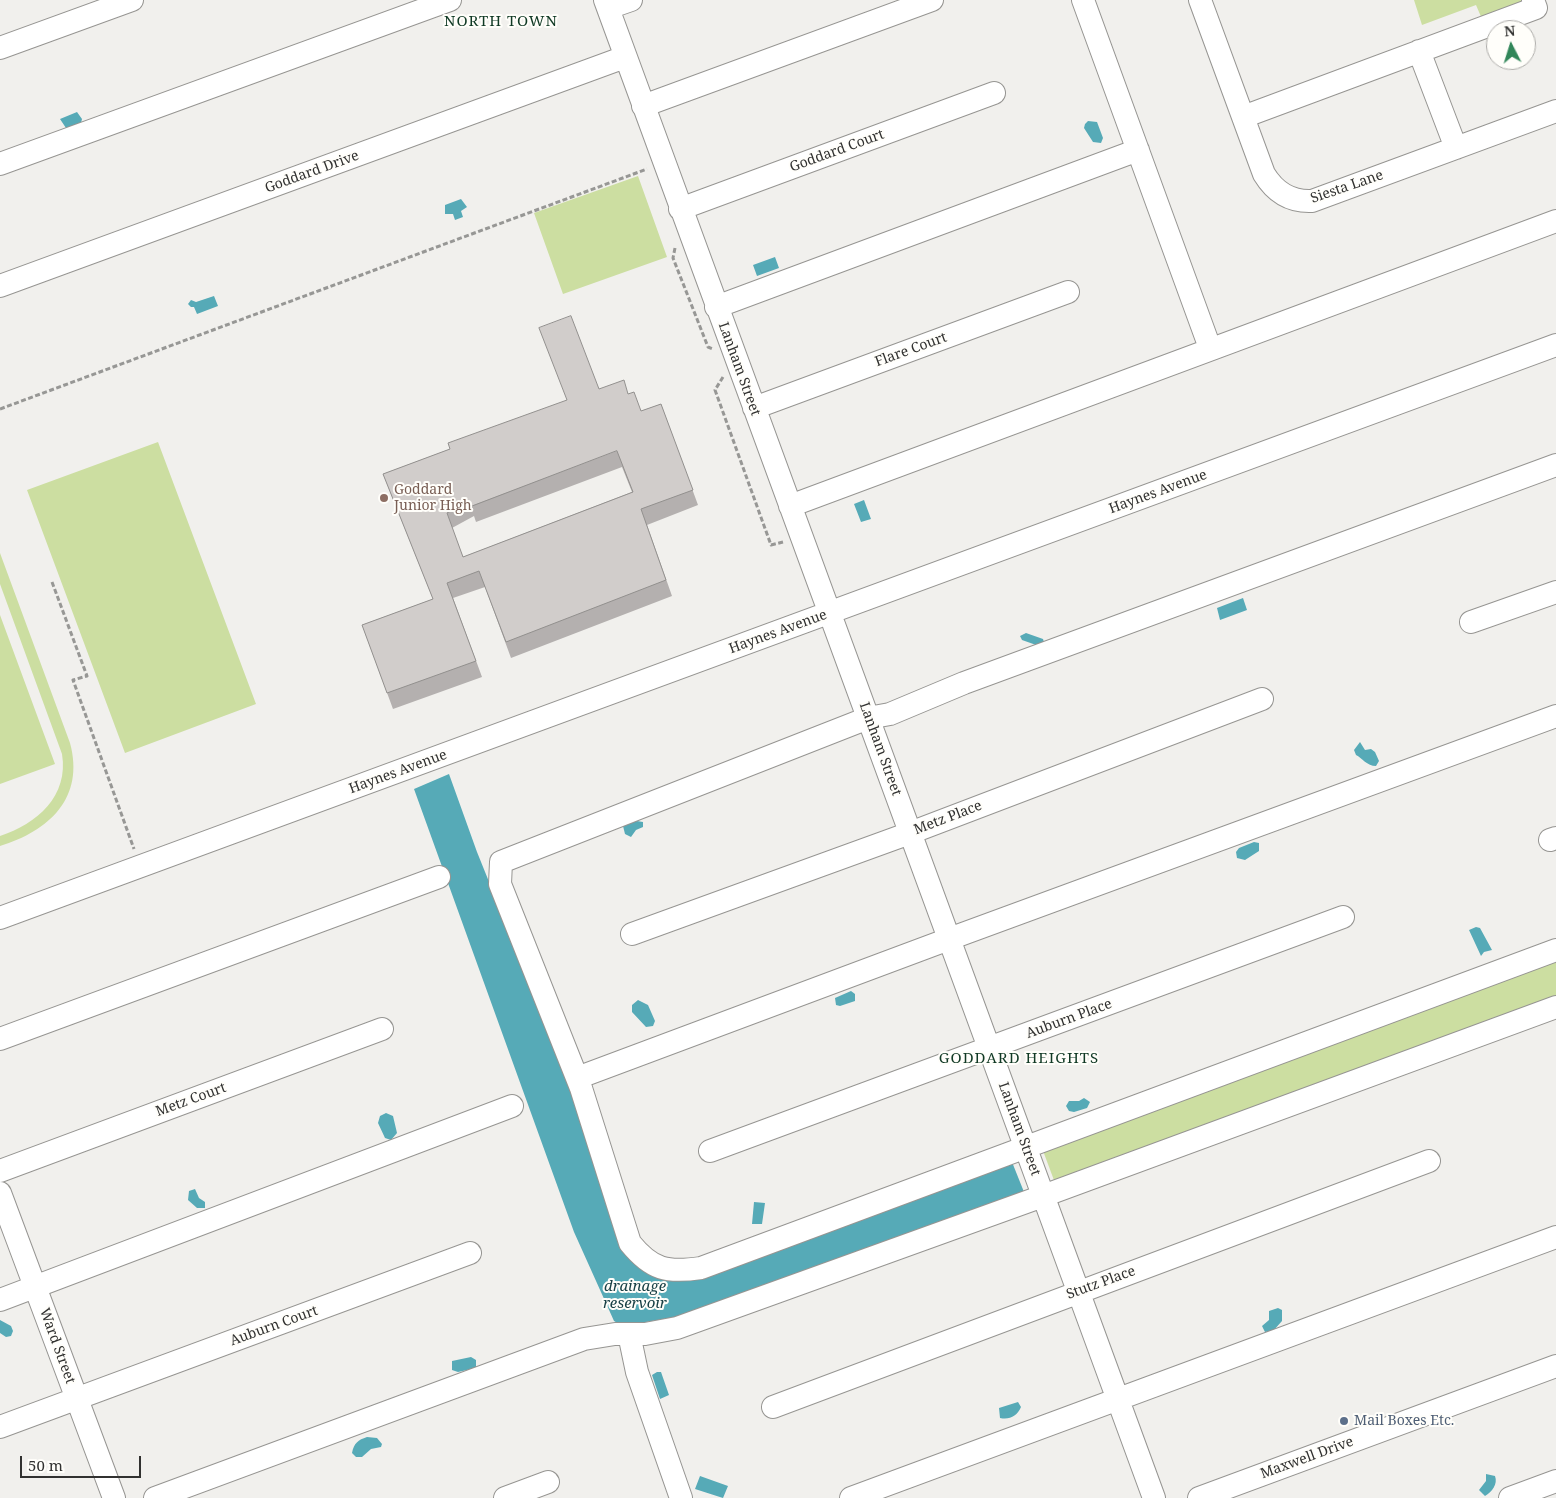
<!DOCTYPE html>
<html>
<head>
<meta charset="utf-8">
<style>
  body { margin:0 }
  #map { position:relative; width:1556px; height:1498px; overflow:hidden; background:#f1f0ed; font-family:"Noto Serif",serif }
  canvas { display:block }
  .north { position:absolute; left:1486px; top:20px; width:50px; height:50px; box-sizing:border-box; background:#fffefa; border:1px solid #adaca9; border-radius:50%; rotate:355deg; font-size:14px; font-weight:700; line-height:20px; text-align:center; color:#313130 }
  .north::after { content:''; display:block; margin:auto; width:18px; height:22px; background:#318659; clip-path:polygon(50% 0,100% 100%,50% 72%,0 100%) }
  .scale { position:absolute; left:20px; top:1456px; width:121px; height:22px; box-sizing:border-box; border:2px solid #313130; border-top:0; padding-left:6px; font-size:15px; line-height:18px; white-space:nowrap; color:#313130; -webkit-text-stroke:4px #fffefa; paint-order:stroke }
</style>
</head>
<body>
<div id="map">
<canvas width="1556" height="1498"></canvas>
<div class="north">N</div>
<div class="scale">50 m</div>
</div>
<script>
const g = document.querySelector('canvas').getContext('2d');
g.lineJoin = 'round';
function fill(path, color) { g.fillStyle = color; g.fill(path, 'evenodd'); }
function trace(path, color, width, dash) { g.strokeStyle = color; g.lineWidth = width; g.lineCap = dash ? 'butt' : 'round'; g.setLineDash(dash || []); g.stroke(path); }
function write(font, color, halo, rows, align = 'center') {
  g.font = font + ' "Noto Serif",serif'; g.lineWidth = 4; g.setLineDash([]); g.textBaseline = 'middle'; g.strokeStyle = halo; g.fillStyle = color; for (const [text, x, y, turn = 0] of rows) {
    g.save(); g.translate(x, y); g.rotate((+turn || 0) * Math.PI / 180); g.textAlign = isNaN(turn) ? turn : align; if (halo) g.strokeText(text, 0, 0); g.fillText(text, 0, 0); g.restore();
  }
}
const green = new Path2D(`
  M 1414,0 L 1523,0 L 1523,1 L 1482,19 L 1476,5 L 1422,25 Z
  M 638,176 L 667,257 L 563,294 L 534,213 Z
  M 158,442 L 256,704 L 125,753 L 27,490 Z
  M 0,553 L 70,743 C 85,798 49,831 0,846 L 0,836 C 37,824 69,796 62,754 L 0,584 Z
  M 0,615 L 55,764 L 0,784 Z
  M 1556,949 L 1556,1006 L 1058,1191 L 1039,1140 Z`);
const water = new Path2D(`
  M 77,112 L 82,119 L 81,123 L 66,128 L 60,119 Z
  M 1088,121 L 1097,122 L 1103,138 L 1101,143 L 1093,142 L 1084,128 L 1085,124 Z
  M 461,199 L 467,207 L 461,211 L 463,217 L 455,220 L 453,214 L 445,214 L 445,205 Z
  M 775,257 L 779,268 L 757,276 L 753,265 Z
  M 214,296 L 218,306 L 197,314 L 194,307 L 191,307 L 188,304 L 191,300 L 196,302 Z
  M 864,500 L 871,519 L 861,522 L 854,504 Z
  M 1243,598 L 1247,610 L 1220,620 L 1217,608 Z
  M 1026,633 L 1043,639 L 1044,642 L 1039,646 L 1022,640 L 1020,636 Z
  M 1360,742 L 1365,750 L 1371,749 L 1375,752 L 1379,761 L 1376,766 C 1367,766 1362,758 1356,755 L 1354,750 Z
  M 449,774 L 477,852 L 560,1058 L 624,1246 L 664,1276 L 1010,1157 L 1028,1202 L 687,1315 L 623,1326 L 614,1321 L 574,1232 L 414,789 Z
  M 637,821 L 643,822 L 643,827 L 636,830 L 631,837 L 625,834 L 623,826 Z
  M 1254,842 L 1259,843 L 1259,851 L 1245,860 L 1237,858 L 1236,852 L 1239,848 Z
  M 1476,927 L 1480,928 L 1492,950 L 1484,952 L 1481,956 L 1469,930 Z
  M 851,991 L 855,994 L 855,1001 L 840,1006 L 836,1005 L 835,998 Z
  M 638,1000 L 648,1005 L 655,1021 L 653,1026 L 646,1027 L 632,1012 L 632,1005 Z
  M 1084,1098 L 1090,1102 L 1087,1108 L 1074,1112 L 1069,1111 L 1066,1106 L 1069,1101 L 1079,1101 Z
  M 386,1113 L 393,1116 L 397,1133 L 391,1140 L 385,1138 L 378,1123 L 380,1116 Z
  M 195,1189 L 199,1198 L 205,1202 L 205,1208 L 197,1208 L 188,1200 L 189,1191 Z
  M 754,1202 L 765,1203 L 762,1224 L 752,1224 Z
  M 1278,1308 L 1282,1310 L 1282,1321 L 1273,1331 L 1265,1332 L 1262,1326 L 1269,1320 L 1269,1311 Z
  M 0,1320 L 11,1326 L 13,1331 L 11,1336 L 6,1337 L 0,1333 Z
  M 471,1357 L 476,1360 L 476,1368 L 458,1372 L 452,1370 L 452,1361 Z
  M 657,1372 L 661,1372 L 669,1395 L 660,1399 L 652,1375 Z
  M 1018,1402 L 1021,1407 C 1017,1416 1010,1420 1000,1418 L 999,1408 Z
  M 367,1437 L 377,1438 L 382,1444 L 381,1447 L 371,1449 L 362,1457 L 356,1457 L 352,1453 C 354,1443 358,1440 367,1437 Z
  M 1486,1474 L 1495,1476 C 1498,1484 1492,1492 1485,1496 L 1479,1490 L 1486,1481 Z
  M 700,1476 L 728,1486 L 723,1498 L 695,1489 Z`);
const path = new Path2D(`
  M 675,248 L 673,258 L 708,347 L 713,349
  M 723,377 L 715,390 L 771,545 L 783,542
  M 0,409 L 647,169
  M 52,582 L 87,676 L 73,680 L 134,849`);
const minor = new Path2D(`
  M 605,0 L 1154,1498
  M 1083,0 L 1210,348
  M 1200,0 L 1264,174 C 1275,192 1290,202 1312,201 L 1556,111
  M 608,8 L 631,0
  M 0,48 L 132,0
  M 1419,51 L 1456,148
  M 643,106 L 932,0
  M 1243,117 L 1536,8 L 1533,0
  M 0,164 L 450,0
  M 680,209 L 994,93
  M 0,286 L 625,57
  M 716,307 L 1138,150
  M 754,408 L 1068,292
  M 1556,465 L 964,683 L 890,714 L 868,718 L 501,862 L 500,884 L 581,1088 L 630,1243 C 652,1270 667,1273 701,1268 L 1556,950
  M 790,506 L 1556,221
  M 1471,622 L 1556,592
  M 1550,840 L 1556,838
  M 0,918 L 1556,345
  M 632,934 L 910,833 L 1262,699
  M 0,1039 L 439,877
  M 577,1078 L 949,939 L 1556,716
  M 710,1151 L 1343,917
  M 0,1171 L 382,1029
  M 0,1193 L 114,1498
  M 0,1300 L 512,1106
  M 629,1334 L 637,1372 L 681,1498
  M 773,1407 L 1429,1161
  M 0,1427 L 470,1253
  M 155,1498 L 584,1339 L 615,1334 L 645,1334 L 677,1328 L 1043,1196 L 1556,1007
  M 505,1498 L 548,1482
  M 851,1498 L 1556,1237
  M 1199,1498 L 1556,1366
  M 1510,1498 L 1556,1481`);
const wall = new Path2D(`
  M 599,389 L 629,394 L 641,411 L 661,404 L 698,505 L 647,525 L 672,596 L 511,658 L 485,587 L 453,598 L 482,677 L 393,709 L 362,625 L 433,599 L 383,474 L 450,449 ZM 622,467 L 632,492 L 463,557 L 452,528 L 474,516 L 476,522 Z`);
const building = new Path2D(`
  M 571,316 L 599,389 L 624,380 L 628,394 L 634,392 L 641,411 L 661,404 L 693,490 L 641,509 L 666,580 L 506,642 L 479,571 L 447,583 L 476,661 L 387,693 L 362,625 L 433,599 L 383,474 L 450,449 L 448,443 L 567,400 L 539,328 ZM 617,451 L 633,492 L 463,557 L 447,513 L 469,501 L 471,506 Z`);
const markers = [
  [384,498,5,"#8d6e63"],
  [1344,1421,5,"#5c6f8a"]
];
const streetNames = [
  ["Goddard Court",837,151,-20],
  ["Goddard Drive",312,172,-20],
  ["Siesta Lane",1347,187,-19],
  ["Flare Court",911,350,-20],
  ["Lanham Street",739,369,70],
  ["Haynes Avenue",1158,492,-20],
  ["Haynes Avenue",778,632,-20],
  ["Lanham Street",880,749,70],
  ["Haynes Avenue",398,772,-20],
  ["Metz Place",948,818,-21],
  ["Auburn Place",1069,1019,-20],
  ["Metz Court",191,1100,-20],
  ["Lanham Street",1019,1129,70],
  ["Stutz Place",1101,1283,-20],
  ["Auburn Court",274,1326,-20],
  ["Ward Street",57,1346,70],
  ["Maxwell Drive",1307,1458,-20]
];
const educationNames = [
  ["Goddard",394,490],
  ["Junior High",394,506]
];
const serviceNames = [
  ["Mail Boxes Etc.",1354,1421]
];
const neighbourhoodNames = [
  ["NORTH TOWN",501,22],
  ["GODDARD HEIGHTS",1019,1059]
];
const waterNames = [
  ["drainage",635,1287],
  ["reservoir",635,1304]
];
fill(green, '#ccdea1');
fill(water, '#56aab7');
trace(minor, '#969592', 24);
trace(path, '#979795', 3, [5, 2.5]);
trace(minor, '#fff', 22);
fill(wall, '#b4b0af');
fill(building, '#d1cdcb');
trace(building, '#92908e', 1);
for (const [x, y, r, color] of markers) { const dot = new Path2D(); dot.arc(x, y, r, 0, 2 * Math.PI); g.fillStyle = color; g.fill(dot); trace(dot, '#fffefa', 2); }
write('14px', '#313130', '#fffefa', streetNames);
write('14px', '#785e54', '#fffefa', educationNames, 'left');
write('14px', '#4e5e75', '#fffefa', serviceNames, 'left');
g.letterSpacing = '1px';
write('15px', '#103924', '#fffefa', neighbourhoodNames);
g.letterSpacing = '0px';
write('italic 15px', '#194046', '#fffefa', waterNames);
</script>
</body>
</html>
